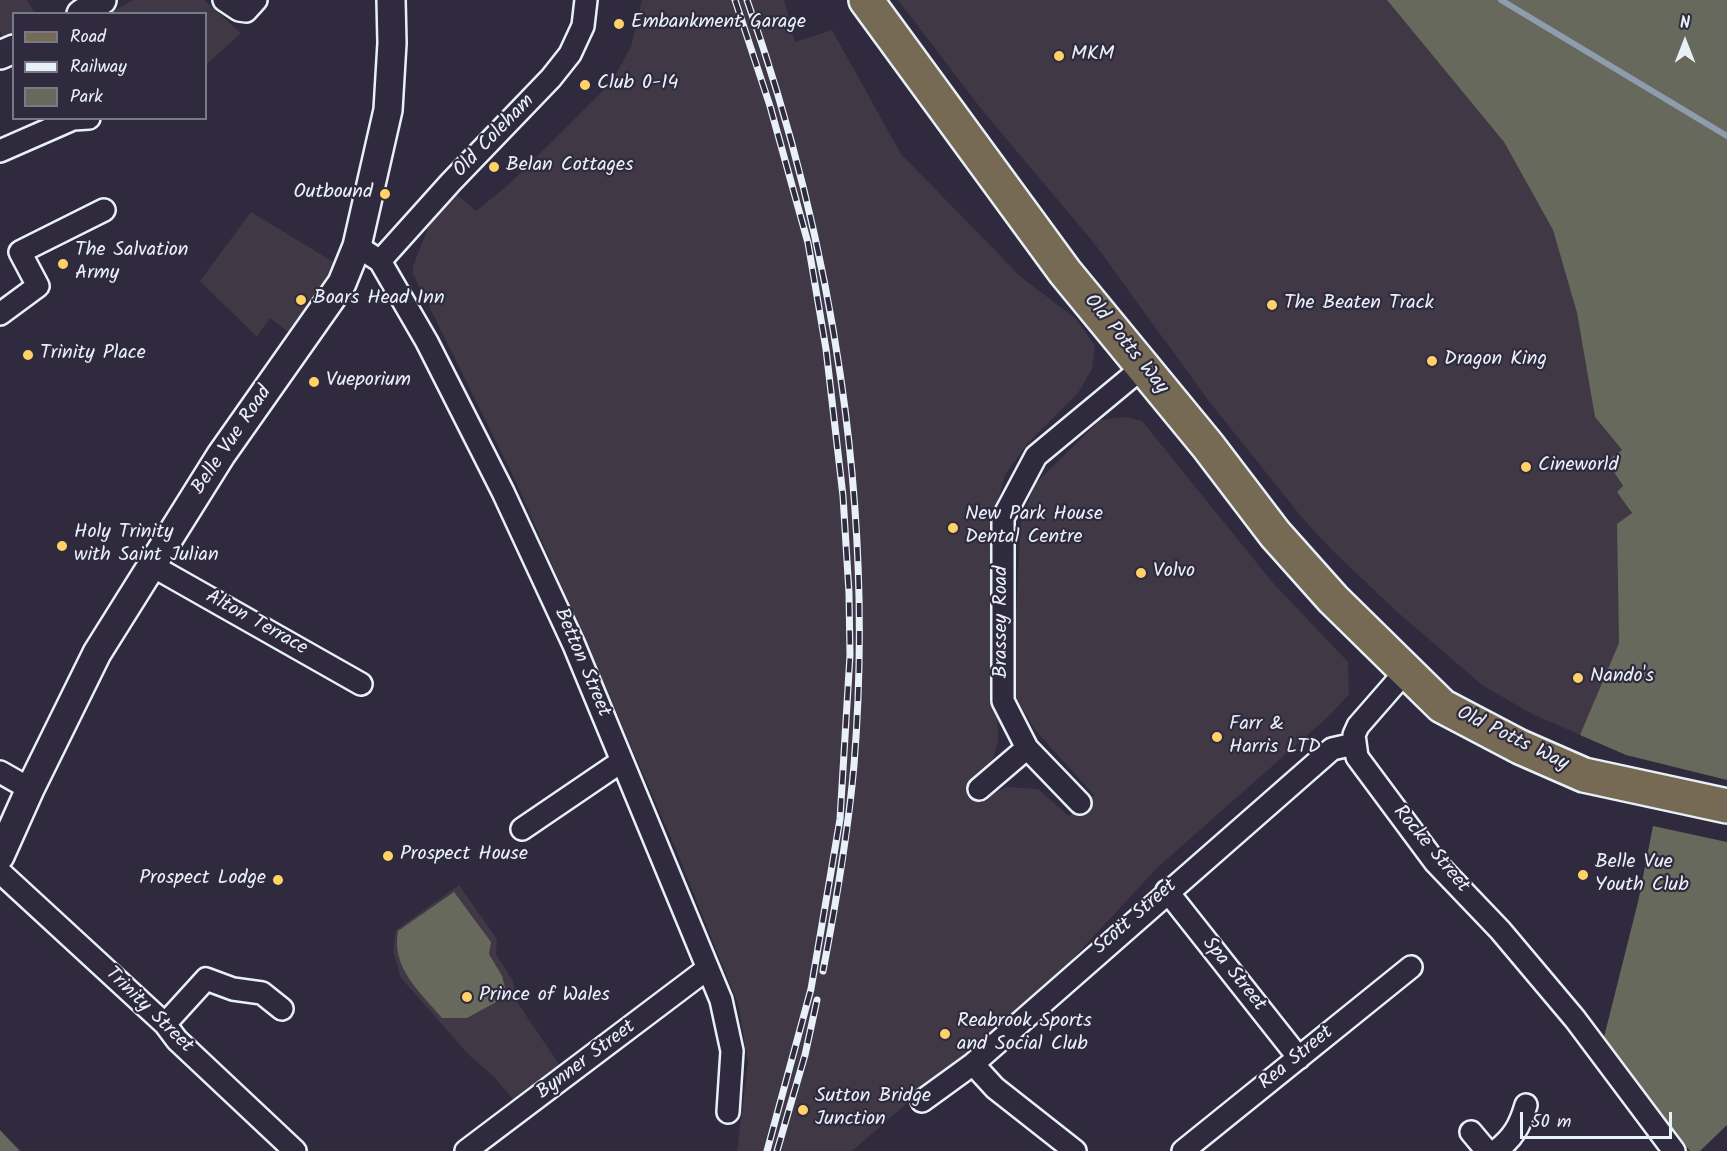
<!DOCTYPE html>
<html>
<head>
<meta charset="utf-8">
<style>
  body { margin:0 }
  #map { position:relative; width:1727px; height:1151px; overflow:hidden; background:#2f2a3d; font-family:Kalam,sans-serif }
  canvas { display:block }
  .legend { position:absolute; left:12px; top:12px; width:195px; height:108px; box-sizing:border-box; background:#2f2a3d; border:2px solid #797a88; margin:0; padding:8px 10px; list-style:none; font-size:18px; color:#e8f1f8 }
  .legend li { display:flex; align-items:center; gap:12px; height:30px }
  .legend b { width:30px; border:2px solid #797a88 }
  .north { position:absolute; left:1655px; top:12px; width:60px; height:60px; -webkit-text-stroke:4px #2f2a3d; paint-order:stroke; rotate:0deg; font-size:16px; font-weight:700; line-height:24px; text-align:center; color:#e8f1f8 }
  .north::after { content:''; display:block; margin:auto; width:21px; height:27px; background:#e8f1f8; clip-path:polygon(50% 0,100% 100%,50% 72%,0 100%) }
  .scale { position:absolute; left:1520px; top:1112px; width:152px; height:27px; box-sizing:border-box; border:3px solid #e8f1f8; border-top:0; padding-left:8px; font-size:18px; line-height:21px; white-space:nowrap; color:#e8f1f8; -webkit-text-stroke:4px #2f2a3d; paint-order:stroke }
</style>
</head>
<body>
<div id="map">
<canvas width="1727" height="1151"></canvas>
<ul class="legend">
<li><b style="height:8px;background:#766a54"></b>Road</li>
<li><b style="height:8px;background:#e8f1f8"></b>Railway</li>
<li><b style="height:16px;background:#66695b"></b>Park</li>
</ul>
<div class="north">N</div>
<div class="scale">50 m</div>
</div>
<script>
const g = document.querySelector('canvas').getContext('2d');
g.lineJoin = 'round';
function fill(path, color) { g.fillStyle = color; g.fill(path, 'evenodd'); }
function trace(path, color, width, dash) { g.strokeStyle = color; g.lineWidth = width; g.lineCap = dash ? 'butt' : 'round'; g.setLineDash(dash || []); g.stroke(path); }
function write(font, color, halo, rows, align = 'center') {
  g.font = font + ' Kalam,sans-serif'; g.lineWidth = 4.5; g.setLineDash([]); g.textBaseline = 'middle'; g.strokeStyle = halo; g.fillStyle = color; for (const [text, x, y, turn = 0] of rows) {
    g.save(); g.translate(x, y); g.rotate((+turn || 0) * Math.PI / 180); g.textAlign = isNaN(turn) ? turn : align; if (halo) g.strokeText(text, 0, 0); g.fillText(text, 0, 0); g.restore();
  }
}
const built = new Path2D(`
  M 0,0 L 27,0 L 35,13 L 14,14 L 13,32 L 3,37 L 0,32 Z
  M 133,0 L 204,0 L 241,33 L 206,65 L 206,14 L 110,13 Z
  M 642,0 L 784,0 L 795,42 L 832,30 L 901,154 L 1021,277 L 1076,319 L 1095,346 L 1092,369 L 1078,393 L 1028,443 L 1005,475 L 994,514 L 998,741 L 992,763 L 971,786 L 986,801 L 995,792 L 1007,787 L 1038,789 L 1069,816 L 1094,795 L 1035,730 L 1012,690 L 1021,520 L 1036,483 L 1100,420 L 1126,417 L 1142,421 L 1273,583 L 1348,662 L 1349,694 L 1330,715 L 1158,867 L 1066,966 L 852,1151 L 737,1151 L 748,1062 L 738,1004 L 675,847 L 517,484 L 413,274 L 413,266 L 432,218 L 453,191 L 476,211 L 507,186 L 611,83 L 631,47 Z
  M 898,0 L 1387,0 L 1504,142 L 1553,230 L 1577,313 L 1595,417 L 1622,451 L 1608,462 L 1623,487 L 1618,492 L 1632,514 L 1626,755 L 1532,714 L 1482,685 L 1395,610 L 1333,551 L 1304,520 L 1208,400 L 1094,243 L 982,110 Z
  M 251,212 L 335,263 L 330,282 L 291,334 L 270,318 L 257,337 L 200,281 Z
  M 459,885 L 497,939 L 496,954 L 513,981 L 517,1002 L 561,1067 L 516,1102 L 493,1076 L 470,1056 L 401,978 L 393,951 L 396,930 Z`);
const green = new Path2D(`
  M 1387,0 L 1727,0 L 1727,780 L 1626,755 L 1580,735 L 1619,643 L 1617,524 L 1632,513 L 1617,492 L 1623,486 L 1607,461 L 1622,450 L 1595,417 L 1577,313 L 1553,230 L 1504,142 Z
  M 1653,826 L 1727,842 L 1727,1125 L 1700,1151 L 1690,1151 L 1603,1041 L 1638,902 Z
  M 454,892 L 491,942 L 489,954 L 502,976 L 507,996 L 467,1018 L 442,1018 C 420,992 391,968 398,931 Z
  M 0,1130 L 20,1151 L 0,1151 Z`);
const stream = new Path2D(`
  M 1501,0 L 1727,136`);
const minor = new Path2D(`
  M 224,0 L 239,10 L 246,11 L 256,0
  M 0,151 L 73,119 L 89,118
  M 357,246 L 380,261 L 427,342 L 503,492 L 574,645 L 721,1000 L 732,1051 L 728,1112
  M 380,261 L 451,182 L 551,78 L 570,54 L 583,26 L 586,0
  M 0,314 L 38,286 L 20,252 L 104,210
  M 151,565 L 361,684
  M 1406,671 L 1358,726 L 1354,735 L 1357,757 L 1435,862 L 1500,930 L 1575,1019 L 1674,1151
  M 0,772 L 30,789
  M 979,789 L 1027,748
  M 1080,803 L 1027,748 L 1003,701 L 1003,518 L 1036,456 L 1142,368
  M 522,829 L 622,761
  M 0,872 L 165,1024 L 177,1040 L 295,1151
  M 1167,891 L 1299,1058
  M 165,1024 L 206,979 L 233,989 L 262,993 L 282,1009
  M 973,1064 L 995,1088 L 1075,1151
  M 922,1101 L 973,1064 L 1332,749 L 1354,744
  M 1471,1132 L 1487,1151
  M 466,1151 L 707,969
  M 1183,1151 L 1411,967
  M 1496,1151 C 1513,1138 1520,1126 1526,1105`);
const tertiary = new Path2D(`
  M 81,14 L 102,0
  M 0,55 L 14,49
  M 0,856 L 30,789 L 97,653 L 221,455 L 342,283 L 357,246 L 388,110 L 392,43 L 391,0`);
const primary = new Path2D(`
  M 866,0 L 1065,272 L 1208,446 L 1275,534 L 1333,599 L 1442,706 L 1520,747 L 1584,775 L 1727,806`);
const rail = new Path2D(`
  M 735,0 L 770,106 L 808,243 L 826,349 L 843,496 L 849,593 L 850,655 L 840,819 L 811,989 L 767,1151
  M 747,0 C 833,244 875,506 854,765 C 848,835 836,903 823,971
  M 777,1151 L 805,1055 L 817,1000`);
const markers = [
  [619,24,6,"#ffd166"],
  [1059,56,6,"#ffd166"],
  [585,85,6,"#ffd166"],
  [494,167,6,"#ffd166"],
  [385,194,6,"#ffd166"],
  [63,264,6,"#ffd166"],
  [301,300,6,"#ffd166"],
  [1272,305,6,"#ffd166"],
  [28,355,6,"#ffd166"],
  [1432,361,6,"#ffd166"],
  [314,382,6,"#ffd166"],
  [1526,467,6,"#ffd166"],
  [953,528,6,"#ffd166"],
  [62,546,6,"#ffd166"],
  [1141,573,6,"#ffd166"],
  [1578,678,6,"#ffd166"],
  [1217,737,6,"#ffd166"],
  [388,856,6,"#ffd166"],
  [1583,875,6,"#ffd166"],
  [278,880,6,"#ffd166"],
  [467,997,6,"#ffd166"],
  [945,1034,6,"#ffd166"],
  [803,1110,6,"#ffd166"]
];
const poiNames = [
  ["Embankment Garage",631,24],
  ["MKM",1071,56],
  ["Club 0-14",597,85],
  ["Belan Cottages",506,167],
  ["Outbound",373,194,"right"],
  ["The Salvation",75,252],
  ["Army",75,275],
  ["Boars Head Inn",313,300],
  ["The Beaten Track",1284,305],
  ["Trinity Place",40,355],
  ["Dragon King",1444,361],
  ["Vueporium",326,382],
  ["Cineworld",1538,467],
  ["New Park House",965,516],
  ["Dental Centre",965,539],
  ["Holy Trinity",74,534],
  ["with Saint Julian",74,557],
  ["Volvo",1153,573],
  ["Nando's",1590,678],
  ["Farr &",1229,726],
  ["Harris LTD",1229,749],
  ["Prospect House",400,856],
  ["Belle Vue",1595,864],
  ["Youth Club",1595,887],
  ["Prospect Lodge",266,880,"right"],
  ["Prince of Wales",479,997],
  ["Reabrook Sports",957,1023],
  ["and Social Club",957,1046],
  ["Sutton Bridge",815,1098],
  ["Junction",815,1121]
];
const streetNames = [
  ["Old Coleham",495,137,-46],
  ["Old Potts Way",1125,345,51],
  ["Belle Vue Road",233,441,-56],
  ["Brassey Road",1003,622,-90],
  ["Alton Terrace",256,624,29],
  ["Betton Street",581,663,67],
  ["Old Potts Way",1512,740,26],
  ["Rocke Street",1430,850,50],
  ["Scott Street",1136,918,-41],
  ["Spa Street",1233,975,51],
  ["Trinity Street",148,1011,44],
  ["Rea Street",1297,1059,-39],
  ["Bynner Street",587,1061,-37]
];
fill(built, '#413845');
fill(green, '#66695b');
trace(stream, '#8e9dae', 6);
trace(minor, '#e8f1f8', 26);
trace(tertiary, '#e8f1f8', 32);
trace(primary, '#e8f1f8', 38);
trace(minor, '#2f2a3d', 21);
trace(tertiary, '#2f2a3d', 27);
trace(primary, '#766a54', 33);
trace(rail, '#e8f1f8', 7);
trace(rail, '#2f2a3d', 4.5, [14]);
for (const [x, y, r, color] of markers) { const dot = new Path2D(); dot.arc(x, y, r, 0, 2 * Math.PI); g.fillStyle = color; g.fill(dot); trace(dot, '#2f2a3d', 2); }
write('20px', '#e8f1f8', '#2f2a3d', poiNames, 'left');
write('20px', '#e8f1f8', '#2f2a3d', streetNames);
</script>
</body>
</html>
